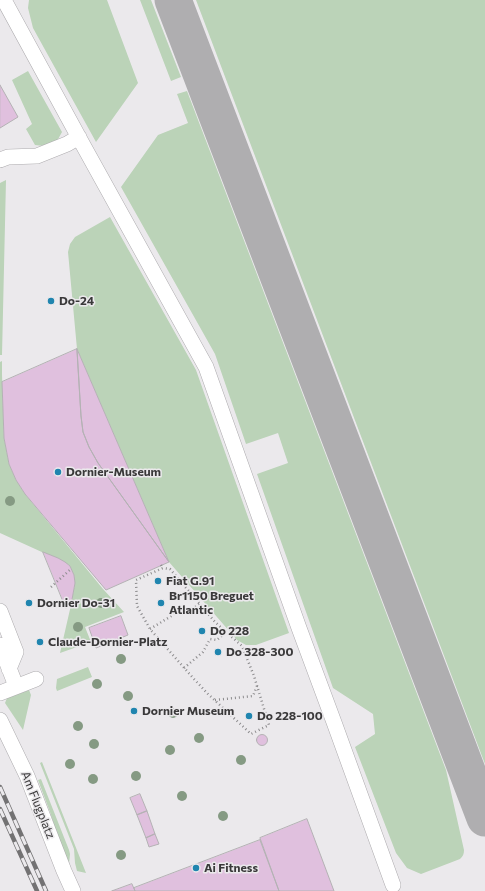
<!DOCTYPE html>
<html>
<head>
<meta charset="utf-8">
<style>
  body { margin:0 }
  canvas { display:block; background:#ebe9ec }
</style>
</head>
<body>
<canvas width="485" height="891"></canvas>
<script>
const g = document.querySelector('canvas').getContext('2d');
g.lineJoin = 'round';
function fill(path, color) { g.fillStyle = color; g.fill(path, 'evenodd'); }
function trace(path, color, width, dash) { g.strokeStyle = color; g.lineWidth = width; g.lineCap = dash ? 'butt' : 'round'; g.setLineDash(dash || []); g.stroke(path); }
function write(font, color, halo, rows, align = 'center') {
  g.font = font + ' Commissioner,sans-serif'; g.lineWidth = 3; g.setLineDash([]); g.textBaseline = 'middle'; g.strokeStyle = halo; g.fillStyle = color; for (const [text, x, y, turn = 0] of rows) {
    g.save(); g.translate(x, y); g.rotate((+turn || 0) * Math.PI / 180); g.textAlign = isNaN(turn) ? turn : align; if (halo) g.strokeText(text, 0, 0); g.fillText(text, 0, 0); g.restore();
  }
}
const green = new Path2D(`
  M 29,0 L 107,0 L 138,83 L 96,142 L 33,28 L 28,8 Z
  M 140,0 L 151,0 L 181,77 L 171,81 Z
  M 196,0 L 485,0 L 485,764 Z
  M 28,71 L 62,132 L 57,141 L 44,146 L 35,145 L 26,129 L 32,124 L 12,80 Z
  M 187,91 L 446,770 L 464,850 C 464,854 463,856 460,859 L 421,874 L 407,868 L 396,853 L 355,747 L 375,734 L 373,714 L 333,688 L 257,474 L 288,463 L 278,433 L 246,444 L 215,354 L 121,187 L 158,135 L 188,123 L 177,94 Z
  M 6,180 L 2,355 L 0,355 L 0,183 Z
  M 110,217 L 196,370 L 289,633 L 256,645 L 246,645 L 237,640 L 169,562 L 77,349 L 68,252 L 70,244 L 75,237 Z
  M 2,361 L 2,374 L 4,438 L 9,464 L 16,480 L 25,494 L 103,589 L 124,612 L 85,627 L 91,642 L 60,653 L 71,605 L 75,583 L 74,575 L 70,566 L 58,558 L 44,553 L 0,533 L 0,362 Z
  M 88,667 L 92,677 L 57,691 L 56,688 L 57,679 Z
  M 29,690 L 31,695 L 23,730 L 5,703 L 7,698 Z
  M 42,762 L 86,873 L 77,871 L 75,863 L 74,849 L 40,763 Z
  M 41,779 L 69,850 L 70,854 L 69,864 L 55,828 L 50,812 L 38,780 Z`);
const taxiway = new Path2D(`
  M 173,0 L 485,818`);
const building = new Path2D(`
  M 0,85 L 18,117 L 0,128 Z
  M 77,349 L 81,416 L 83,432 L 89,447 L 98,463 L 169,562 L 106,590 L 25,494 L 16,480 L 9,464 L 4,438 L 2,382 Z
  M 77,349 L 169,562 L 98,463 L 89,447 L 83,432 L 81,416 Z
  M 43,552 L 58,558 L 65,562 L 70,566 L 74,575 L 75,583 L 71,605 L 66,608 Z
  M 121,616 L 128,635 L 96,648 L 89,628 Z
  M256.5 740a5.5 5.5 0 1 1 11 0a5.5 5.5 0 1 1-11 0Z
  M 140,794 L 147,811 L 137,815 L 130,798 Z
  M 147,811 L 155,834 L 146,838 L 137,815 Z
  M 307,819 L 334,891 L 279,891 L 260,838 Z
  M 155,834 L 159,844 L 149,847 L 146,838 Z
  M 260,840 L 279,891 L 135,891 L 134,888 Z
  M 132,884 L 135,891 L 112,891 Z`);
const path = new Path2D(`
  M 161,565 L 163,568 L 136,580 L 137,606 L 150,629 L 194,679 L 208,694 L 251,734 L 269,725 L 254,676 L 242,646 L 215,622 L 170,569 L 163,568
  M 51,587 L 71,569
  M 150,629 L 173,615 L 178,611 L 187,612 L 200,604
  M 184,668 L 203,652 L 210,639 L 217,640 L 226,632
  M 215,700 L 253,696 L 257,686`);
const minor = new Path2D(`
  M 4,0 L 83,145 L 206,367 L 299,628 L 335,725 L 393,885
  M 0,160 L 8,157 L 37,156 L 67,144 L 79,137
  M 0,611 L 16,652 L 9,669
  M 0,645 L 16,686
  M 0,693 L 36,679
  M 0,720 L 27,776 L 64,871 L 73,891`);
const rail = new Path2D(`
  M 0,787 L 46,891
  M 0,809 L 37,891`);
const trees = [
  [10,501],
  [101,603],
  [78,627],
  [121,659],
  [97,684],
  [128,696],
  [173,713],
  [78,726],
  [199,738],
  [94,744],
  [170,750],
  [241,760],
  [70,764],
  [136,776],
  [93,779],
  [182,796],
  [223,816],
  [121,855]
];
const markers = [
  [51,301,4,"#2085af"],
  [58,472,4,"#2085af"],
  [158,581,4,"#2085af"],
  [29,603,4,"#2085af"],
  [161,603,4,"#2085af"],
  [202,631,4,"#2085af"],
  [40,642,4,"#2085af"],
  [218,652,4,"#2085af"],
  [134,711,4,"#2085af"],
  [249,716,4,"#2085af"],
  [196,868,4,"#2085af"]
];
const poiNames = [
  ["Do-24",59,301],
  ["Dornier-Museum",66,472],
  ["Fiat G.91",166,581],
  ["Br1150 Breguet",169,596],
  ["Atlantic",169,610],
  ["Dornier Do-31",37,603],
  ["Do 228",210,631],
  ["Claude-Dornier-Platz",48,642],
  ["Do 328-300",226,652],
  ["Dornier Museum",142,711],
  ["Do 228-100",257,716],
  ["Ai Fitness",204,868]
];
const streetNames = [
  ["Am Flugplatz",38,805,68]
];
fill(green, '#bbd3b8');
trace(taxiway, '#afaeb0', 37);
fill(building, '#e0c0de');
trace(building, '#b4b2b4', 1);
trace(minor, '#aeacaf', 16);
trace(path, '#8c8b8d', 2.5, [1, 3]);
trace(minor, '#fff', 15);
trace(rail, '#737273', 4.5);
trace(rail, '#ebe9ec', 3, [9]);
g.fillStyle = '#859a83';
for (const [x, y] of trees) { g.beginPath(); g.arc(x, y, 5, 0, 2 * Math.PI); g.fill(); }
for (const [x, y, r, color] of markers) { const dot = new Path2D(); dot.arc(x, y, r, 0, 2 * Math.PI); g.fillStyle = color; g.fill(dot); trace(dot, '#ebe9ec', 1.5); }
write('bold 12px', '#3a393a', '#ebe9ec', poiNames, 'left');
write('12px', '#3a393a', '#ebe9ec', streetNames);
</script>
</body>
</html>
